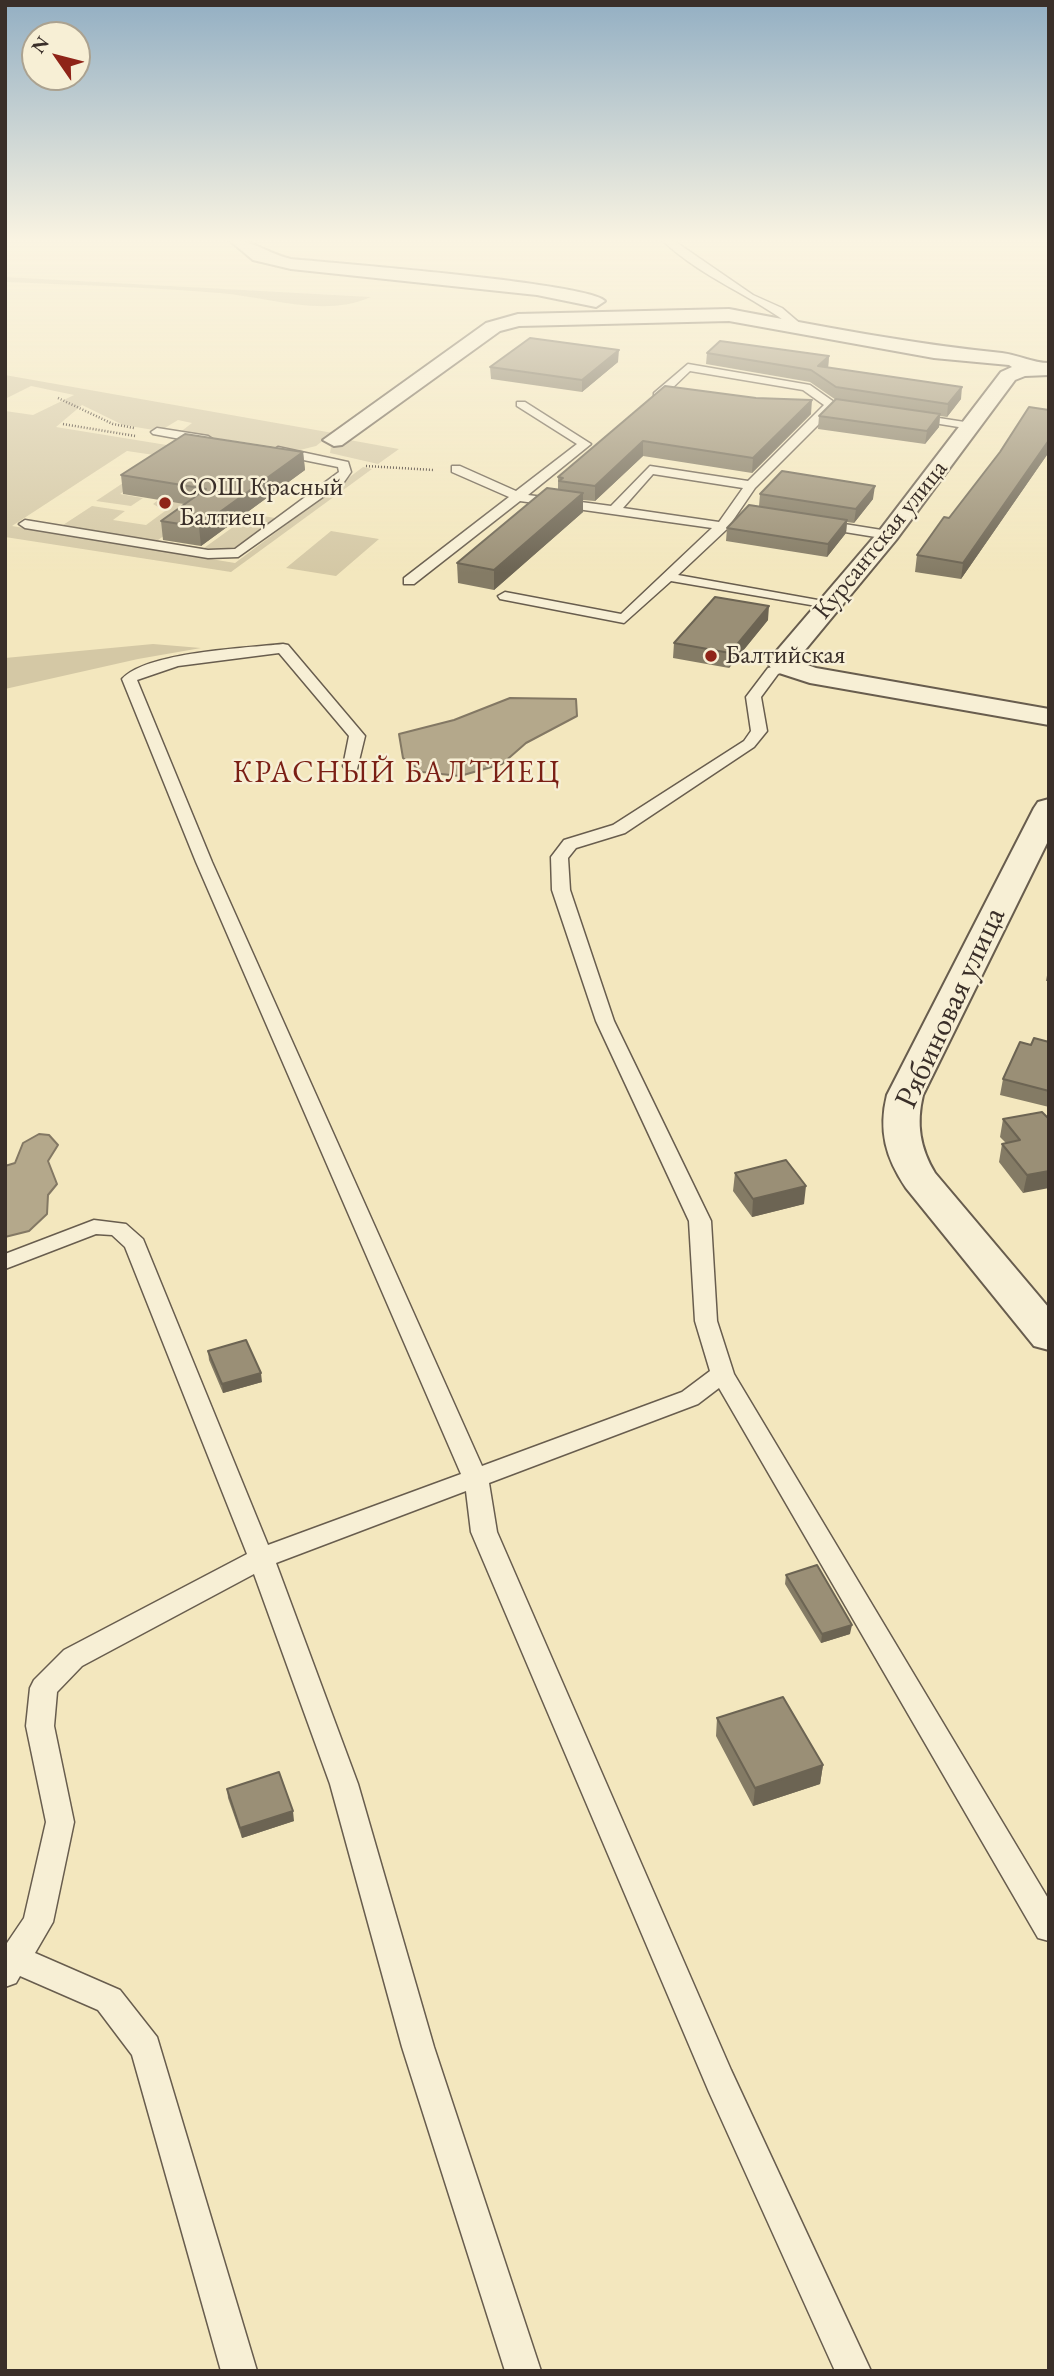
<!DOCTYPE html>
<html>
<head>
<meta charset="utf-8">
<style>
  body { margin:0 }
  #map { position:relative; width:1054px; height:2376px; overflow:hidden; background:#f3e7be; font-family:"EB Garamond",serif }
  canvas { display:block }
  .frame { position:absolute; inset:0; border:7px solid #3a2f29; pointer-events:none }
  .north { position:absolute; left:21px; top:21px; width:70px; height:70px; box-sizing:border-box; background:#f7efd5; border:2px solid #aba290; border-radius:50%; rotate:305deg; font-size:19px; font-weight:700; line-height:28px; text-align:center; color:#3a2f29 }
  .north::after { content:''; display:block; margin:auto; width:24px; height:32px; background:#8f2418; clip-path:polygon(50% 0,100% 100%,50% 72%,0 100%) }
</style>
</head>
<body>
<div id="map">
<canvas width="1054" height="2376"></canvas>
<div class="frame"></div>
<div class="north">N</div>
</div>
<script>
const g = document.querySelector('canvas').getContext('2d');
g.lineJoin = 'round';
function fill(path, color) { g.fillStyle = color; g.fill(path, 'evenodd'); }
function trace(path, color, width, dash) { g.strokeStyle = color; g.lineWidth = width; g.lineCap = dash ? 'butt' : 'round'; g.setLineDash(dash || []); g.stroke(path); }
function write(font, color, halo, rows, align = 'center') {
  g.font = font + ' "EB Garamond",serif'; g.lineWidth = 5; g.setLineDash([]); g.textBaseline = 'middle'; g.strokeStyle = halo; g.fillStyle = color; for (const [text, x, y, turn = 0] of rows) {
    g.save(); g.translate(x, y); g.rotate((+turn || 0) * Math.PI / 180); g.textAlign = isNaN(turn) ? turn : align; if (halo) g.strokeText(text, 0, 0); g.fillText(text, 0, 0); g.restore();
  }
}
const green = new Path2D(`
  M 5,277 L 371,297 C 324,318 268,297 219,293 C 148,287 76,285 5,282 Z
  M 5,375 L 333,433 L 316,446 L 300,450 L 179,433 L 192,423 L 178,420 L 160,431 L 123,425 L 82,405 L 56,427 L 173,446 L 201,462 L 127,451 L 12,526 L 235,563 L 363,467 L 372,469 L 231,572 L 5,537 L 5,411 L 33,415 L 74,395 L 31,386 L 5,399 Z
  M 344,439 L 399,449 L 378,464 L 330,453 L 331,447 Z
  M 126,481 L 137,482 L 120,494 L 143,498 L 131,506 L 96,501 Z
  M 157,501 L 208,505 L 158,540 L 204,548 L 251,514 L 275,518 L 233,549 L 217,552 L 63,525 L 92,506 L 125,511 L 113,520 L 146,525 L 165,511 L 153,504 Z
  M 331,531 L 379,539 L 336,576 L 286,568 Z
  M 153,644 L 201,648 L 138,659 L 5,689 L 5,658 Z`);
const water = new Path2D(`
  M 510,698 L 576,699 L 577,716 L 526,743 L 502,764 L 460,776 L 422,772 L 403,758 L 399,734 L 454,720 Z
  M 39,1134 L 49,1135 L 58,1145 L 48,1161 L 57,1184 L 48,1195 L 47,1214 L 29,1231 L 5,1237 L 5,1166 L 15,1163 L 23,1143 Z`);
const path = new Path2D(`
  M 58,398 L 113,424 L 134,428
  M 63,424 L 135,436
  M 366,466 L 434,470`);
const service = new Path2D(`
  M 662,240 L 673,240 L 753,295 L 782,308 L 803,326 L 794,328 C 754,296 700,277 662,240 Z
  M 688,364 L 810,385 L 834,402 L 849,407 L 843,410 L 834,409 L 755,488 L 727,529 L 678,575 L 829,602 L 834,603 L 834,609 L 671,581 L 624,623 L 500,599 L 498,596 L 505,592 L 621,614 L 712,528 L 520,501 L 414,584 L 404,584 L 404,578 L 509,497 L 452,472 L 452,466 L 460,466 L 516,491 L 577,444 L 517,406 L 517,402 L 525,402 L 591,444 L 528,495 L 611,506 L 650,466 L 748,481 L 824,405 L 803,390 L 690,371 L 667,393 L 679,395 L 679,399 L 654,397 L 654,393 ZM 653,474 L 743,488 L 719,522 L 623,508 Z
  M 913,414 L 971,423 L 977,426 L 971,429 L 909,419 L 907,417 Z
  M 157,428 L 208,436 L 214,440 L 208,444 L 153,434 L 151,432 Z
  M 278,447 L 348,462 L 351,472 L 344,482 L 238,557 L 208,558 L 25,528 L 19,524 L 25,520 L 208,550 L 235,549 L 339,472 L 338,467 L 274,454 L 272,451 Z
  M 819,520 L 888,531 L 894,535 L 888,539 L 814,527 L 813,524 Z
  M 283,644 L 288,645 L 365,736 L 357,769 L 345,769 L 343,766 L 349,736 L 279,653 L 178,666 L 137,680 L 212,862 L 482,1466 L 682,1392 L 710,1371 L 695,1321 L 689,1221 L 596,1021 L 552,890 L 551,857 L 564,840 L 613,825 L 744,741 L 751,731 L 746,697 L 768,668 L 786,664 L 793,668 L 778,674 L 761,697 L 767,731 L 754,747 L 625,833 L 576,848 L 568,858 L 570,890 L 614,1021 L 711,1221 L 717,1321 L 734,1374 L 1049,1900 L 1049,1941 L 1038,1938 L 719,1388 L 698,1404 L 489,1483 L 497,1532 L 731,2070 L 871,2371 L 835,2371 L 709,2092 L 471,1532 L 466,1491 L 276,1563 L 358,1784 L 434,2047 L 541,2371 L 505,2371 L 402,2047 L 330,1784 L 254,1574 L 82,1666 L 57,1692 L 54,1726 L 74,1822 L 53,1922 L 35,1953 L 120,1990 L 157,2037 L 257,2371 L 221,2371 L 132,2055 L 98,2010 L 20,1976 L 16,1983 L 5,1987 L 5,1946 L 24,1918 L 46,1822 L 26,1726 L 30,1688 L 34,1680 L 64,1650 L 247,1554 L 125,1247 L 112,1235 L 96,1234 L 5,1269 L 5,1254 L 94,1220 L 126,1224 L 143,1239 L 268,1545 L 461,1474 L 196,862 L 122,679 C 146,652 246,648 283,644 Z`);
const minor = new Path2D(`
  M 229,240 C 254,240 266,253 291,259 C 332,263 590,283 605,301 L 596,307 L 537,295 L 291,269 L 253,260 Z
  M 729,309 C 820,326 910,344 1002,353 C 1019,355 1032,363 1049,363 L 1049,375 L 1025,376 L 1015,380 L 896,540 L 796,661 L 816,668 L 1049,709 L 1049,725 L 810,683 L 773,671 L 769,665 L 774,654 L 880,530 L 1001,372 L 1012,367 L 1009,365 L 934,358 L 729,321 L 519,326 L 500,331 L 342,445 L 334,446 L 323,440 L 486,323 L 518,314 Z
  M 1049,799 L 1049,839 L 923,1095 C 916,1124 920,1148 935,1173 L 1049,1308 L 1049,1350 L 1034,1346 L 906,1188 C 886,1158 878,1131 887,1095 L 1034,808 L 1038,802 Z`);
const wall = new Path2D(`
  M 707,353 L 829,356 L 828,368 L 961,399 L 947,417 L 940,416 L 939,427 L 925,444 L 818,429 L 819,416 L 836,400 L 810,382 L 706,364 Z
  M 618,362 L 582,392 L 491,379 L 490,367 Z
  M 665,386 L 811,414 L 752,473 L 643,456 L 595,501 L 583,500 L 583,512 L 494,590 L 458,583 L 457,563 L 558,490 L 558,477 Z
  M 1049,410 L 1049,452 L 961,579 L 915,572 L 917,555 L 949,518 Z
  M 303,452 L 305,470 L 201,546 L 163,540 L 161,521 L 184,504 L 123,494 L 121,475 Z
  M 760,494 L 873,499 L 854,523 L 847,522 L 846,533 L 827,557 L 726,541 L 727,528 L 759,506 Z
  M 768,620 L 729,668 L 673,658 L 674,643 Z
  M 1049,964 L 1049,981 L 1046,981 Z
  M 1049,1042 L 1049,1107 L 1000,1095 L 1003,1079 Z
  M 1003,1119 L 1049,1119 L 1023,1193 L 999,1162 L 1002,1144 L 1006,1143 L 1000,1137 Z
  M 735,1173 L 804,1204 L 752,1217 L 733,1191 Z
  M 208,1351 L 262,1382 L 223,1393 L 209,1360 Z
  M 786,1575 L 850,1634 L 821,1643 L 785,1584 Z
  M 717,1718 L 823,1765 L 820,1784 L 753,1806 L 716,1736 Z
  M 227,1789 L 294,1821 L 242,1838 L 228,1798 Z`);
const shadedWall = new Path2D(`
  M 619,350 L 618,362 L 582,392 L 582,380 Z
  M 829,356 L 828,368 L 818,366 Z
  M 962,387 L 961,399 L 947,417 L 948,404 Z
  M 812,400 L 811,414 L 752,473 L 753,458 Z
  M 940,414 L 939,427 L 925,444 L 927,431 Z
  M 1049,440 L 1049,452 L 961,579 L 963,563 Z
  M 643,441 L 643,456 L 595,501 L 595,486 Z
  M 303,452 L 305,470 L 201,546 L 199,527 Z
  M 875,486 L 873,499 L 854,523 L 856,509 Z
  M 583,493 L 583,512 L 494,590 L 494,570 Z
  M 847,520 L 846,533 L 827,557 L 828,544 Z
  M 769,606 L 768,620 L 729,668 L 730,653 Z
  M 1049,1171 L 1049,1188 L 1023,1193 L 1027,1175 Z
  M 806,1186 L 804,1204 L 752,1217 L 753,1199 Z
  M 261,1373 L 262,1382 L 223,1393 L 222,1384 Z
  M 852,1625 L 850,1634 L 821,1643 L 822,1634 Z
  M 823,1765 L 820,1784 L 753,1806 L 755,1788 Z
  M 293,1811 L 294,1821 L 242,1838 L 240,1828 Z`);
const building = new Path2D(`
  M 530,338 L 619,350 L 582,380 L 490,367 Z
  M 720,341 L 829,356 L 818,366 L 962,387 L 948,404 L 836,387 L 811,370 L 707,353 Z
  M 665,386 L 756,398 L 812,400 L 753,458 L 643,441 L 595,486 L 559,481 L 563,478 L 558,477 Z
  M 836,399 L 940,414 L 927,431 L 819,416 Z
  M 1029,407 L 1049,410 L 1049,440 L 963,563 L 917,555 L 944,517 L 949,518 L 1000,452 Z
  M 185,434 L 303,452 L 199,527 L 161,521 L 206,489 L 121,475 Z
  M 782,471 L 875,486 L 856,509 L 760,494 Z
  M 547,488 L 583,493 L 494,570 L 457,563 Z
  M 749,505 L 847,520 L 828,544 L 727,528 Z
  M 715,597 L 769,606 L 730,653 L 674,643 Z
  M 1034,1038 L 1049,1042 L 1049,1091 L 1003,1079 L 1020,1042 L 1031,1045 Z
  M 1042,1112 L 1049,1119 L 1049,1171 L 1027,1175 L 1002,1144 L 1020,1140 L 1003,1119 Z
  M 786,1160 L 806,1186 L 753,1199 L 735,1173 Z
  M 246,1340 L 261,1373 L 222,1384 L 208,1351 Z
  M 817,1565 L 852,1625 L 822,1634 L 786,1575 Z
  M 783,1697 L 823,1765 L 755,1788 L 717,1718 Z
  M 279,1772 L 293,1811 L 240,1828 L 227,1789 Z`);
const markers = [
  [165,503,7,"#8f2418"],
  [711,656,7,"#8f2418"]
];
const farPoinames = [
  ["СОШ Красный",179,488],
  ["Балтиец",179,518],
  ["Балтийская",725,656]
];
const farStreetnames = [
  ["Курсантская улица",881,540,-51]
];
const farQuarternames = [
  ["КРАСНЫЙ БАЛТИЕЦ",397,774]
];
const streetNames = [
  ["Рябиновая улица",951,1008,-65]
];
fill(green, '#d4c8a5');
fill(water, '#b4a88b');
trace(water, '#837864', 2);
trace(service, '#685d4e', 3);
trace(minor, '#685d4e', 4);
trace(path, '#3a2f29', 2.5, [1, 2]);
fill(service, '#f7efd5');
fill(minor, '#f7efd5');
fill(wall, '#847b65');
fill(shadedWall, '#6c6453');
fill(building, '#9a8f76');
trace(building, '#6c6453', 2);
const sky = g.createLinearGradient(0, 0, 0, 573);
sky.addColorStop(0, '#93afc3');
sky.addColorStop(0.42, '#faf4e2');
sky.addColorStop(1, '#faf4e200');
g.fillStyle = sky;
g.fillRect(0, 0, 1054, 573);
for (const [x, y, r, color] of markers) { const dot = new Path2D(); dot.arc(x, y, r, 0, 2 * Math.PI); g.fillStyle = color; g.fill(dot); trace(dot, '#f7efd5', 2.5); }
write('26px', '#3a2f29', '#f7efd5', farPoinames, 'left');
write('26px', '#3a2f29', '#f7efd5', farStreetnames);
g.letterSpacing = '2px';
write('30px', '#7a1f14', '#f7efd5', farQuarternames);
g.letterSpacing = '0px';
write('32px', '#3a2f29', '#f7efd5', streetNames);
</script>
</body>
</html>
